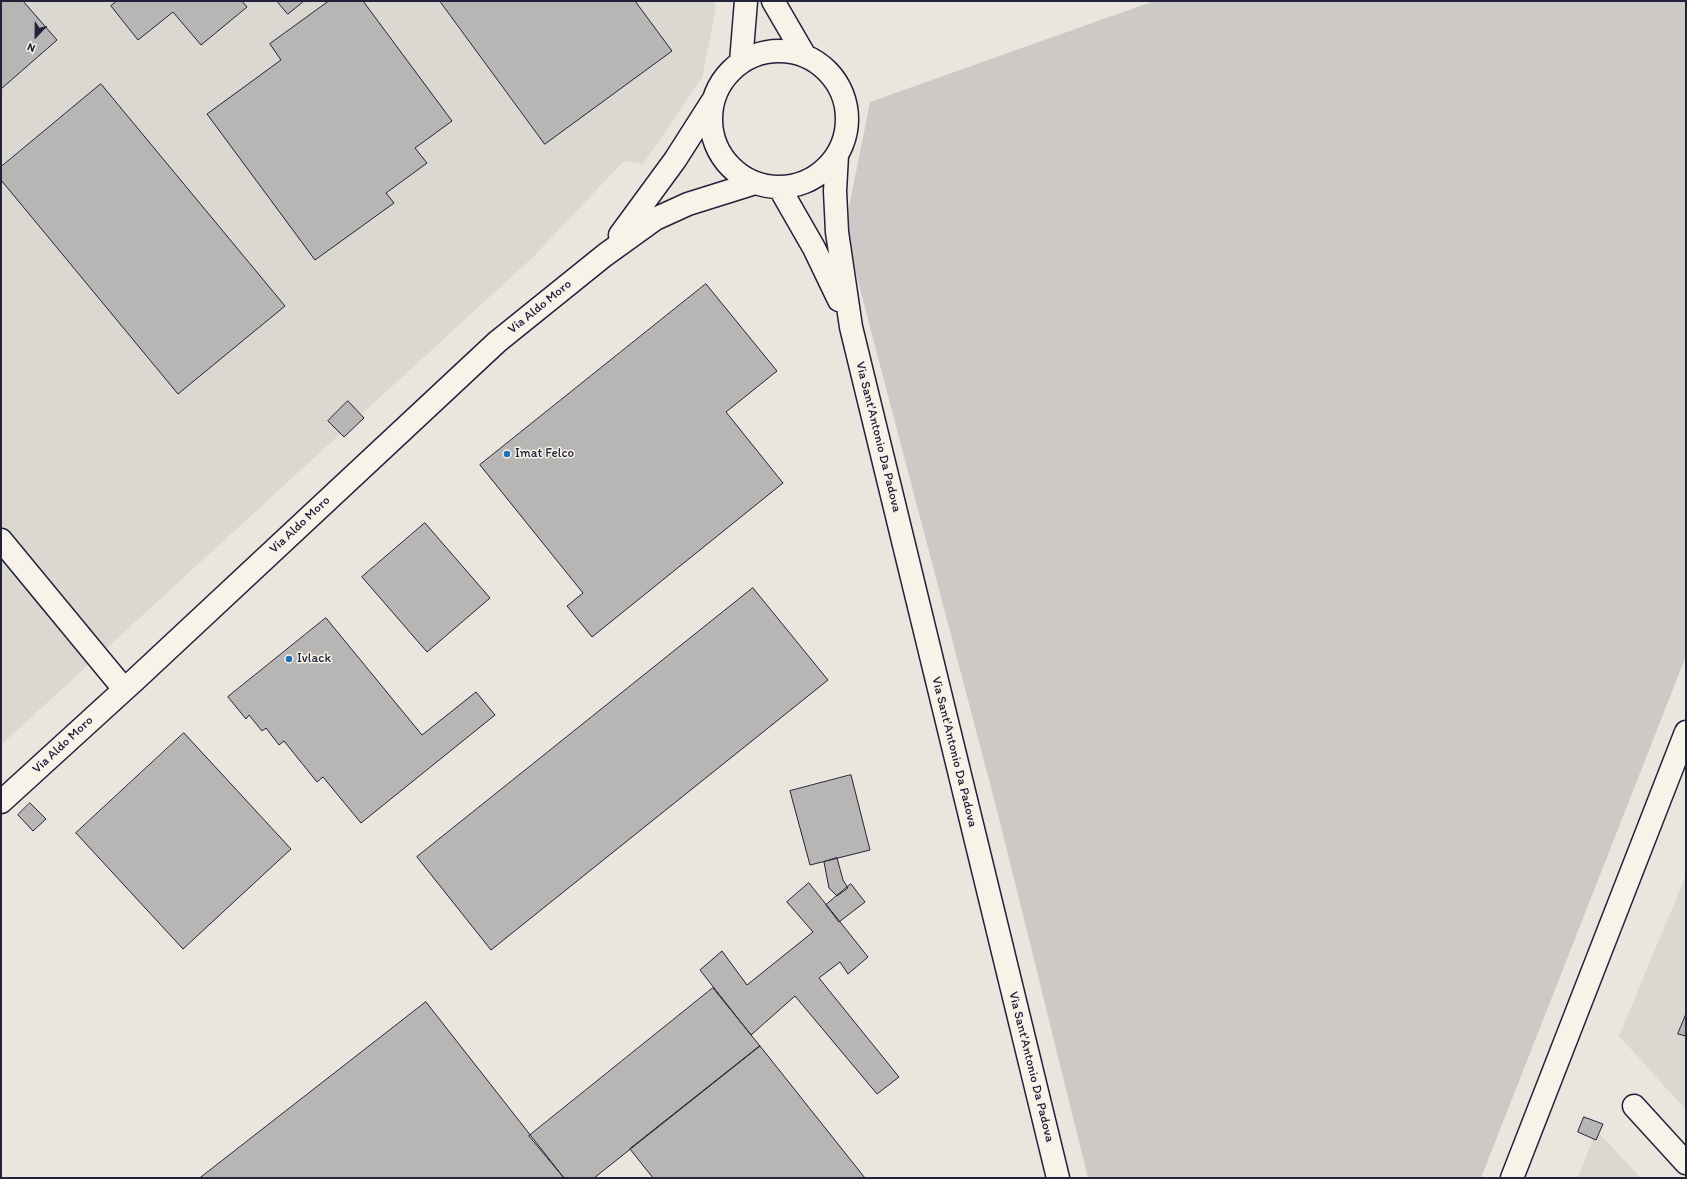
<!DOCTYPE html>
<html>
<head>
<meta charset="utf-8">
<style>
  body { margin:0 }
  #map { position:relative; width:1687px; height:1179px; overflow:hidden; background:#eae6de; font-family:Itim,sans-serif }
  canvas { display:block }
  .frame { position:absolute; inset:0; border:2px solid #22223b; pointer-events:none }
  .north { position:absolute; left:16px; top:16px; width:40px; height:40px; -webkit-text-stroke:3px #f7f3e8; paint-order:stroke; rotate:202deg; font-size:11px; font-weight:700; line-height:16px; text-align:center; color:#22223b }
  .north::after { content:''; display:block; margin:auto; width:14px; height:18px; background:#22223b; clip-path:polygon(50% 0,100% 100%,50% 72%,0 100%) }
</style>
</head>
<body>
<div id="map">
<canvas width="1687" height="1179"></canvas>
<div class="frame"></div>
<div class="north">N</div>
</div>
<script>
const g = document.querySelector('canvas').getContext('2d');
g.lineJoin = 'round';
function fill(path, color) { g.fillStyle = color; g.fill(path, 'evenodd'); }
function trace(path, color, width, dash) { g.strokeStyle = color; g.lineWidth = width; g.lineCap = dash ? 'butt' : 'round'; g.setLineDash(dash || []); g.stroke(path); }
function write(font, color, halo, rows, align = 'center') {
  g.font = font + ' Itim,sans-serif'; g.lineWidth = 3; g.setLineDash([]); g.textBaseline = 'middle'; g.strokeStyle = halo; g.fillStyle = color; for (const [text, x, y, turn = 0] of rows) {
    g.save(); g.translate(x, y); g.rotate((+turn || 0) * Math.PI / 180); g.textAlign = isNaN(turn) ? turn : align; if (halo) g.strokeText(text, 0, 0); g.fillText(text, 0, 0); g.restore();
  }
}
const built = new Path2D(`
  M 1,1 L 714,1 L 716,8 L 702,78 L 643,164 L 624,161 L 532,258 L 1,745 Z
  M 1686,875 L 1686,1110 L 1619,1036 Z
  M 1596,1130 L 1641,1178 L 1578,1178 Z`);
const green = new Path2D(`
  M 1154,1 L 1686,1 L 1686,656 L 1481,1178 L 1088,1178 L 999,818 L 855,270 L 848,227 L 849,207 L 870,102 Z`);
const building = new Path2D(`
  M 1,1 L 23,1 L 57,40 L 1,89 Z
  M 117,1 L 242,1 L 247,7 L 201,45 L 173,12 L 138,40 L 111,6 Z
  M 277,1 L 304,1 L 288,14 Z
  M 329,1 L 363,1 L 452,121 L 415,148 L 427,163 L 386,193 L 394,203 L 315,260 L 207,114 L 281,60 L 270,44 Z
  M 440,1 L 635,1 L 672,51 L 545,144 Z
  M 101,84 L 285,306 L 178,394 L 1,180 L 1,167 Z
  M 706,284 L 777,371 L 726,412 L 783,483 L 592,637 L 567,606 L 583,593 L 480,465 Z
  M 348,401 L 364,418 L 344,437 L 328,421 Z
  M 425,523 L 490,598 L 427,652 L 362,577 Z
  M 753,588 L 828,680 L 491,950 L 417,857 Z
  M 326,618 L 422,735 L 476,692 L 495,715 L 361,823 L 323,777 L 317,782 L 284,741 L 279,745 L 266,728 L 262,731 L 249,715 L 246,719 L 228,697 Z
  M 184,733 L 291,849 L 183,949 L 76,833 Z
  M 851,775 L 870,850 L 810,865 L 790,791 Z
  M 30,803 L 46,819 L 33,831 L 18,815 Z
  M 837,858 L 843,880 L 848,888 L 837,896 L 829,888 L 824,862 Z
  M 809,883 L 868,957 L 848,974 L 840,962 L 819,978 L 899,1077 L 877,1094 L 795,996 L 751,1035 L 700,970 L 722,951 L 747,985 L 813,932 L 787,902 Z
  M 851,884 L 865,902 L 839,922 L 826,905 Z
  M 713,988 L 760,1046 L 594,1178 L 564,1178 L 529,1136 Z
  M 426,1002 L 564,1178 L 200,1178 Z
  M 1686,1014 L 1686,1036 L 1678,1034 Z
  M 760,1046 L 865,1178 L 653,1178 L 630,1149 Z
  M 1584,1117 L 1603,1124 L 1596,1140 L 1578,1132 Z`);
const minor = new Path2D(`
  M 773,1 L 805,56
  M711 119a68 68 0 1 1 136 0a68 68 0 1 1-136 0Z
  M 741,62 L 746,1
  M 837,155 L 835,191 L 837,232 L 851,327 L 1058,1178
  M 779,187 L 814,248 L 839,300
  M 620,235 L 675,160 L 712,102
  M 1,540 L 124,689
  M 1,802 L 137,678 L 497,342 L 605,255 L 655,219 L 688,204 L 755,183
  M 1634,1106 L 1686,1163
  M 1512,1178 L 1686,732`);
const markers = [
  [507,454,4,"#1f6fb2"],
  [289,659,4,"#1f6fb2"]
];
const streetNames = [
  ["Via Aldo Moro",540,307,-39],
  ["Via Sant'Antonio Da Padova",878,437,76],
  ["Via Aldo Moro",300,525,-43],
  ["Via Aldo Moro",63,745,-43],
  ["Via Sant'Antonio Da Padova",954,752,76],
  ["Via Sant'Antonio Da Padova",1031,1067,76]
];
const poiNames = [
  ["Imat Felco",515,454],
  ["Ivlack",297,659]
];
fill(built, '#dbd8d2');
fill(green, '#cdc9c6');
fill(building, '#b8b6b5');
trace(building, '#22223b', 1);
trace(minor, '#22223b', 25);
trace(minor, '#f7f3e8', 22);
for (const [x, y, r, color] of markers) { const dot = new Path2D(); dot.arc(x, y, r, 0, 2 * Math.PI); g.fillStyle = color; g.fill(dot); trace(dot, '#f7f3e8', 1.5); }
write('13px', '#22223b', '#f7f3e8', streetNames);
write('13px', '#22223b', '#f7f3e8', poiNames, 'left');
</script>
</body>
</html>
